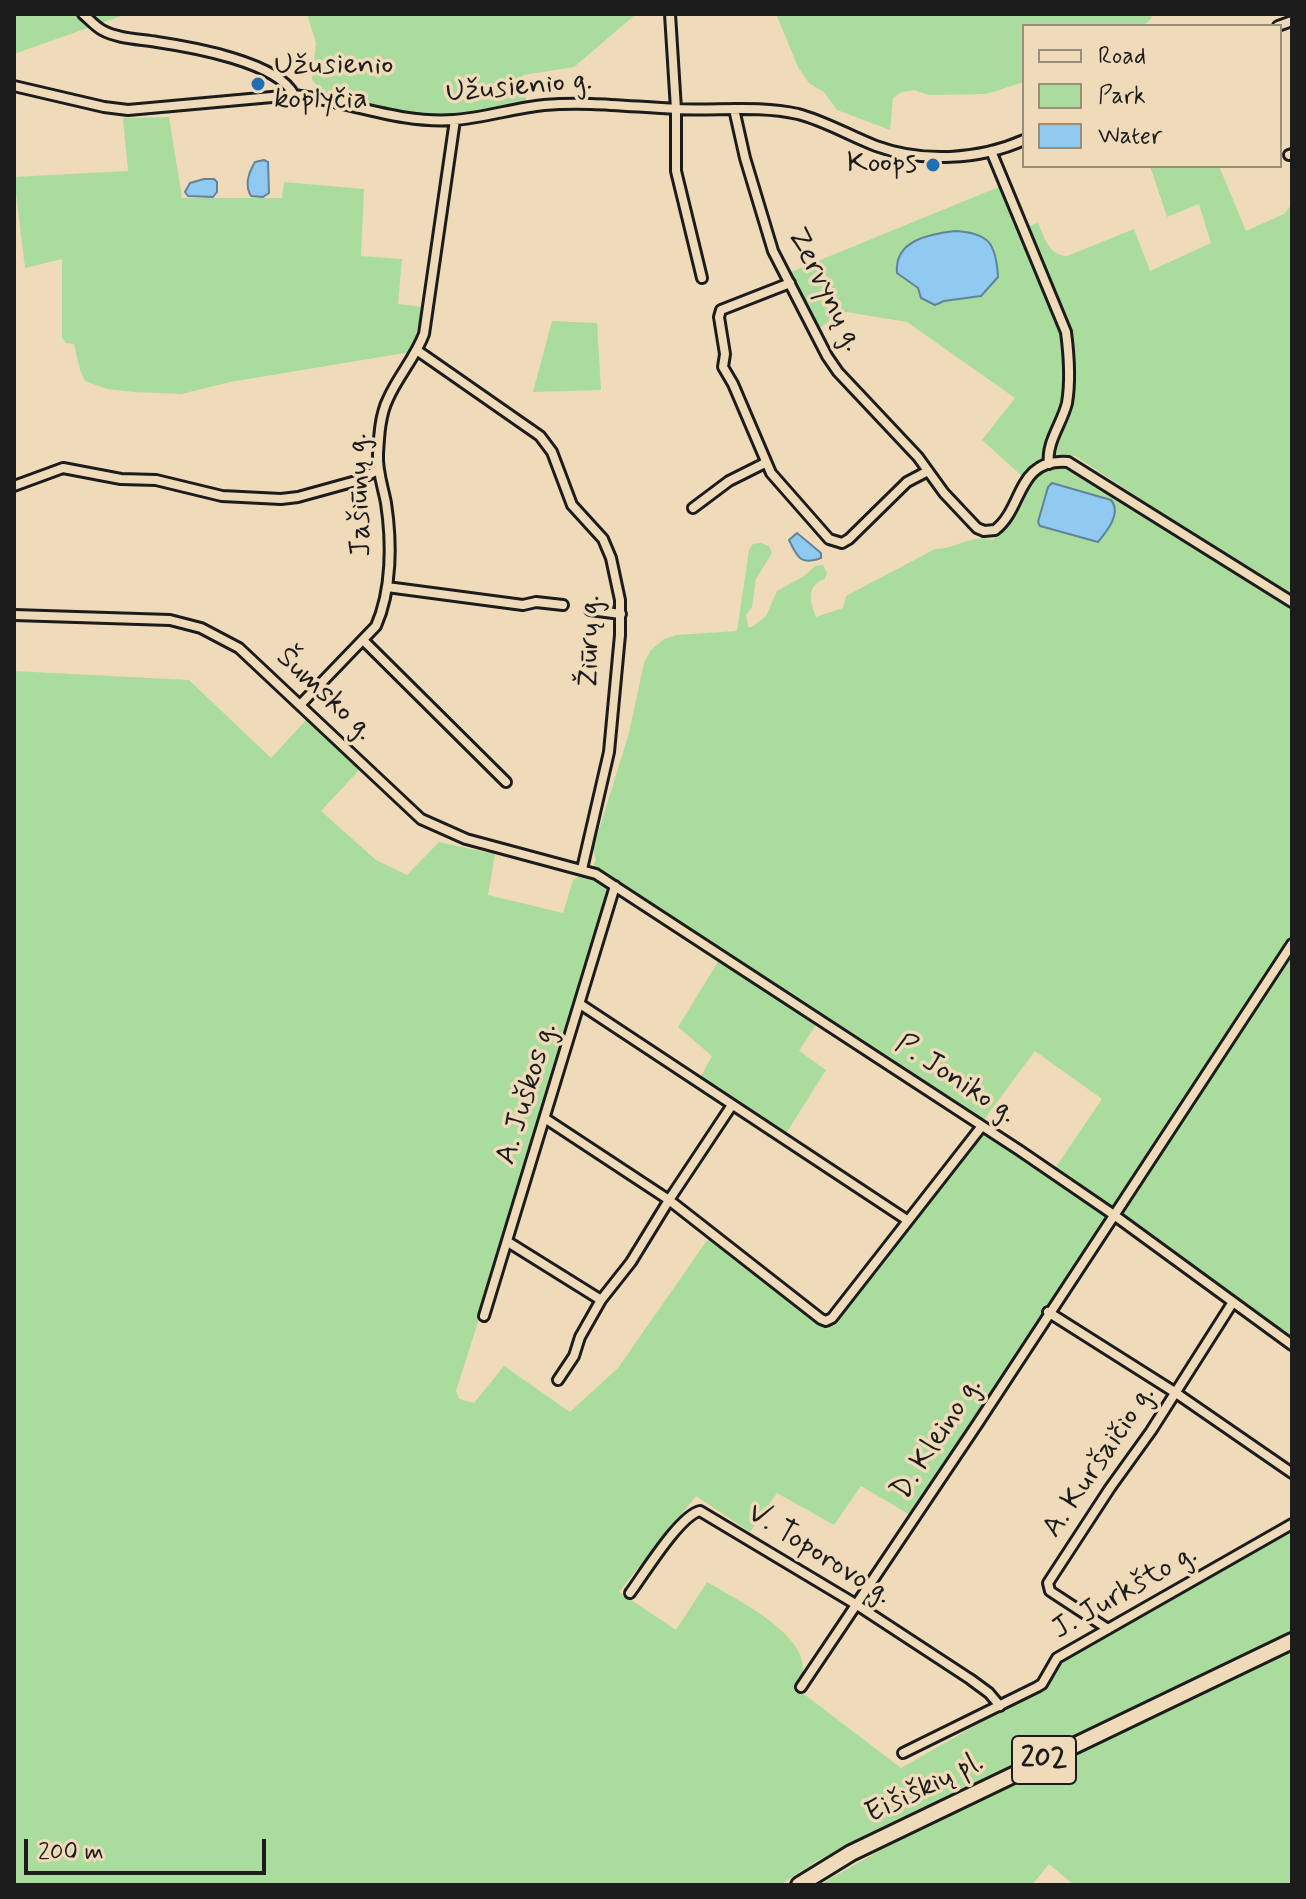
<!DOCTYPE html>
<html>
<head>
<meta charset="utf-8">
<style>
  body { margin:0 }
  #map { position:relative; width:1306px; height:1899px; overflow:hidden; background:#efdbb9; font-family:Mynerve,sans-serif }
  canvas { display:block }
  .frame { position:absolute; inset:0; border:16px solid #1c1c1c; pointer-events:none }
  .legend { position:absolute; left:1022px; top:24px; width:260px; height:144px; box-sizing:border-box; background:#efdbb9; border:2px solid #9b8f7a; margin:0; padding:10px 14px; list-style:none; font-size:24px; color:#1c1c1c }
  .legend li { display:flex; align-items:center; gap:16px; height:40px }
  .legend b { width:40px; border:2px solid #9b8f7a }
  .scale { position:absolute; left:24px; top:1839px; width:242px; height:36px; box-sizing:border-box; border:4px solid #1c1c1c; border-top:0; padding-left:10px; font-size:24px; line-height:28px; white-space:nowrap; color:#1c1c1c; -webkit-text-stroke:6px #efdbb9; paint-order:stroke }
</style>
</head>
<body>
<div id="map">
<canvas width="1306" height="1899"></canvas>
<div class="frame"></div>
<ul class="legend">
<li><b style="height:10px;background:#efdbb9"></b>Road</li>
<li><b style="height:22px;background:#aadc9d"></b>Park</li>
<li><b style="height:22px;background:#91caf0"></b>Water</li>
</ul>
<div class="scale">200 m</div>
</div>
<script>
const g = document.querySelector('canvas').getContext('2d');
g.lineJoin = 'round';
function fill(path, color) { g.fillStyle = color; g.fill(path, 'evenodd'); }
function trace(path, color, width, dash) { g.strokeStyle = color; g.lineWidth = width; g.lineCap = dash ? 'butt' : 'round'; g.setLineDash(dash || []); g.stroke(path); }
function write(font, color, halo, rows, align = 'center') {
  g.font = font + ' Mynerve,sans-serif'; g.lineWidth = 7; g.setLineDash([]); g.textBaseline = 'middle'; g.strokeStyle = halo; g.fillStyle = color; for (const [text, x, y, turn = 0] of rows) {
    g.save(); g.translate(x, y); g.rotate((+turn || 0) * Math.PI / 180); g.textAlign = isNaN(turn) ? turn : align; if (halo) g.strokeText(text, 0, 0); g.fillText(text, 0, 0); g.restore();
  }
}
const green = new Path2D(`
  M 14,14 L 127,14 L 14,54 Z
  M 307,14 L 636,14 L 574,67 L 523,75 L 526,102 L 450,116 L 398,111 L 324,92 L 312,80 L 316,43 Z
  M 776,14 L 1149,14 L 1152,18 L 1143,26 L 1024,26 L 1024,82 L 986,94 L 929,95 L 914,90 L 902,92 L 893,98 L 890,130 L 837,110 L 824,92 L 809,83 L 798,67 Z
  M 169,117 L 182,198 L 282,198 L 284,182 L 364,189 L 361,256 L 402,259 L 398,304 L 423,307 L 411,352 L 230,382 L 181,394 L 134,392 L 107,389 L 85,381 L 80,370 L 74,344 L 66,343 L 62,338 L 62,259 L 25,268 L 14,177 L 128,171 L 123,118 Z
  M 1150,166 L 1219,166 L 1246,231 L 1284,214 L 1292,204 L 1292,598 L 1075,456 C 1052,455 1039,461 1023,477 L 982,440 L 1015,398 L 907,322 L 840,311 L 817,331 L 791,272 L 1001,186 L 1020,229 L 1038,223 C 1045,238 1048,255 1067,256 L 1134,229 L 1150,271 L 1211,243 L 1199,204 L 1167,217 ZM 995,251 L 998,277 L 981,296 L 944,301 L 935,305 L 914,284 Z
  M 552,321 L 597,323 L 601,390 L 533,392 Z
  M 1062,465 L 1075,469 L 1292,607 L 1292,1337 L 1113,1206 L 910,1515 L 861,1486 L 834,1525 L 777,1493 L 750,1532 L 696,1496 L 619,1592 L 676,1630 L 707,1582 C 735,1599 805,1632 803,1670 C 803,1675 798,1683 796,1688 L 901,1768 L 1041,1688 L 1059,1661 L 1292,1527 L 1292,1631 L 882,1827 L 817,1861 L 780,1885 L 14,1885 L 14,671 L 189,680 L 271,758 L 307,719 L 360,769 L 321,811 L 376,860 L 407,875 L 439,842 L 495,854 L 488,895 L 563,913 L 573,880 L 582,875 L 589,875 L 596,860 L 593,849 L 629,733 L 644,663 L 651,650 L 664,639 L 676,635 L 737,631 L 749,550 L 753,544 L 761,543 L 769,546 L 772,553 L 756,579 L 752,607 L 746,615 L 748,627 L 752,627 L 766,616 L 777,591 L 804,576 L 815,566 L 823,565 L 827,573 C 821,586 828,575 817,583 C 806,592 812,606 816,617 L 843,608 L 846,596 L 935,549 C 955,550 972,533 993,540 C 1016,514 1022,470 1062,465 ZM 616,880 L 724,952 L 678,1027 L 712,1056 L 700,1078 L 785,1135 L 826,1070 L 799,1051 L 822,1016 L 982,1122 L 1035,1051 L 1102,1099 L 1051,1174 L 984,1131 L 828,1329 L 708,1239 L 618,1368 L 570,1412 L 504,1366 L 474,1403 L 459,1399 L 456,1391 L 523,1181 L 610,890 Z
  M 1292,1649 L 1292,1885 L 1074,1885 L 1049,1864 L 1032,1885 L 819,1885 L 909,1834 Z`);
const water = new Path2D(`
  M 264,160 L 268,162 L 269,193 L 263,197 L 251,196 C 244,185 249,172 255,162 Z
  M 204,179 L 214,179 L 217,182 L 217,192 L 213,197 L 188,196 L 185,192 L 190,183 Z
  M 955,231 C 990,233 996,244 998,277 L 981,296 L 944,301 L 935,305 L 921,298 L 918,288 L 897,273 C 894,240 930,234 955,231 Z
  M 1052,483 L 1111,500 C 1122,513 1107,531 1098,542 L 1040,526 L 1038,522 L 1048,487 Z
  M 797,533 L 821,553 L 821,558 C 801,565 798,559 789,540 Z`);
const street = new Path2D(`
  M 83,14 C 89,19 95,26 102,30 C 118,39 140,39 157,42 C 191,47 278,62 294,95
  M 670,14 L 676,109 L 676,171 L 702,278
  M 1278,26 L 1292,21
  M 14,86 L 104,107 L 128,110 L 294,95 C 348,101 399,124 454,120 C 484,118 514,108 544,105 C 589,101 632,107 677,109 C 716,111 759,105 798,114 C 825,121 850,136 876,146 C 922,163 979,160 1024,140
  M 734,109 L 745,158 L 773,251 L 827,356 L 838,372 L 918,457 L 944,493 L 977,528 L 984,531 L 995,530 C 1024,508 1016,458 1068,462 L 1292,602
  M 991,151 L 1066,332 C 1069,355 1071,379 1067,403 C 1062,424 1046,442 1049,464
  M 1289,155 L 1292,154
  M 790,283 L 721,310 L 719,317 L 725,354 L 723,367 L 733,384 L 771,473 L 829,539 L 842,543 L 849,539 L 907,482 L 928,471
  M 418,351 L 540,436 L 552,452 L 572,505 L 603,539 L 611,558 L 620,600 L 620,635 L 609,752 L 582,869
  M 14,486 L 63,468 L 121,479 L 156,480 L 222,496 L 281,499 L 298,497 L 356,481 L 378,470
  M 693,508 L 729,481 L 765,463
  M 387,587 L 523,605 L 536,602 L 563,605
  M 590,610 L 621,614
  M 14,615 L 170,620 L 201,628 L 239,648 L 421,819 L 466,839 L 596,874 L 1019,1150 L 1114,1215 L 1292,1345
  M 363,640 L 506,782
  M 300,705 L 376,626 C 392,590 392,542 386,503 C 383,487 377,471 378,454 C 379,437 380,415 388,399 C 398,376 415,358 424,334 L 455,120
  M 580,1004 L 907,1220
  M 546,1119 L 669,1200 L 821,1319 L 826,1321 L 832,1318 L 982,1126
  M 508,1242 L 601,1300
  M 1048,1312 L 1176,1393 L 1292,1473
  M 484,1316 L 615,886
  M 558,1380 L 574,1356 L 580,1337 L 601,1300 L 631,1262 L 669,1200 L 732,1105
  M 630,1593 C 644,1574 680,1515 700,1511 L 857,1605 L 970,1679 L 989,1693 L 1000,1706
  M 1108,1629 L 1050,1591 L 1048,1583 L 1110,1488 L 1151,1431 L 1233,1302
  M 801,1687 L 978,1423 L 1292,944
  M 903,1753 L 1037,1687 L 1042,1684 L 1057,1658 L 1292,1524`);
const primary = new Path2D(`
  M 799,1885 L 851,1853 L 1292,1641`);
const markers = [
  [258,84,8,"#1f6fb2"],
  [933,165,8,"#1f6fb2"]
];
const shields = [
  [1044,1760,64]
];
const shieldNames = [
  ["202",1044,1760]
];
const poiNames = [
  ["Užusienio",274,67],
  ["koplyčia",274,101],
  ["Koops",917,165,"right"]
];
const streetNames = [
  ["Užusienio g.",519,88,-5],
  ["Zervynų g.",824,290,63],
  ["Jašiūnų g.",361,495,-92],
  ["Žiūrų g.",591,641,-89],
  ["Šumsko g.",324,695,43],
  ["P. Joniko g.",955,1080,33],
  ["A. Juškos g.",528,1094,-73],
  ["D. Kleino g.",938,1439,-57],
  ["A. Kuršaičio g.",1100,1462,-56],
  ["V. Toporovo g.",819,1555,32],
  ["J. Jurkšto g.",1125,1593,-30],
  ["Eišiškių pl.",925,1789,-26]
];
fill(green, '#aadc9d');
fill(water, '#91caf0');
trace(water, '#62849b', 2);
trace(street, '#1c1c1c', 14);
trace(primary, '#1c1c1c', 20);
trace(street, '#efdbb9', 8);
trace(primary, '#efdbb9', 14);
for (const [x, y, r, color] of markers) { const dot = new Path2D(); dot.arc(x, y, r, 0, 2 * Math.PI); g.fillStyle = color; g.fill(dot); trace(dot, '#efdbb9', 3); }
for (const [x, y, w] of shields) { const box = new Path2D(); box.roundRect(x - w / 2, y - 24, w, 48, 6); g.fillStyle = '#efdbb9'; g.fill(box); trace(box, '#1c1c1c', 2); }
write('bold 28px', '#1c1c1c', null, shieldNames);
write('30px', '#1c1c1c', '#efdbb9', poiNames, 'left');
write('30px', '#1c1c1c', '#efdbb9', streetNames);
</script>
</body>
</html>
